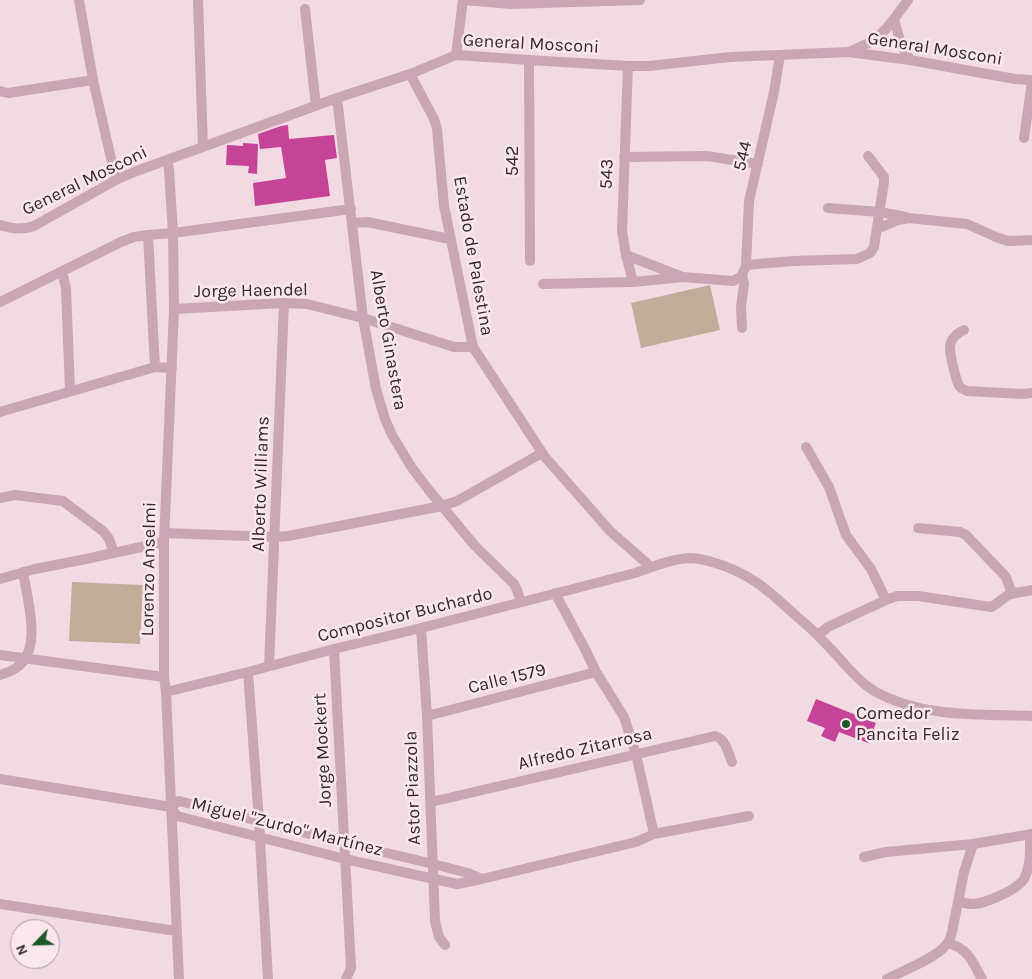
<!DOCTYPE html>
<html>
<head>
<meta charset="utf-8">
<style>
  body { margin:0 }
  #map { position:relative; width:1032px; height:979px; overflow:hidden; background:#f2dae3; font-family:Karla,sans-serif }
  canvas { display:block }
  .north { position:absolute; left:10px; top:919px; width:50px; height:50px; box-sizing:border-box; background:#f9e7ed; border:1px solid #ab9aa1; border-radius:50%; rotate:246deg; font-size:14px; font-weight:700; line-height:20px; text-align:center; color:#362730 }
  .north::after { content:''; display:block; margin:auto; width:18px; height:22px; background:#1d5727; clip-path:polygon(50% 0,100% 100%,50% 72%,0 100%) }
</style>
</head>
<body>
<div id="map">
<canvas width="1032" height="979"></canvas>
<div class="north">N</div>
</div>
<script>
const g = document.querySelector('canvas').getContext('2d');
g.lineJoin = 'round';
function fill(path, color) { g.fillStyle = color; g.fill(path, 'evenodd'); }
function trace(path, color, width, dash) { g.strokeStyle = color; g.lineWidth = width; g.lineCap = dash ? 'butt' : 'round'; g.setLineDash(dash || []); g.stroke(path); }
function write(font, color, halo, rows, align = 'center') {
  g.font = font + ' Karla,sans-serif'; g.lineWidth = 5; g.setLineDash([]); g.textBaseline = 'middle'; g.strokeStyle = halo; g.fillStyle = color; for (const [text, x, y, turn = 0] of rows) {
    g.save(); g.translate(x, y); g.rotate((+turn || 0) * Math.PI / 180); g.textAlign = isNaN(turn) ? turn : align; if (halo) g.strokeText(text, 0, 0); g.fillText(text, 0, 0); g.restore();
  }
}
const green = new Path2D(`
  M 710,285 L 720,330 L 641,348 L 631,303 Z
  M 72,582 L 143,585 L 140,644 L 69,641 Z`);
const building = new Path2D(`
  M 288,125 L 289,139 L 334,135 L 337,158 L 325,160 L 330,196 L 255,206 L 253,183 L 286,178 L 281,147 L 260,149 L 258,134 L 281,126 Z
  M 243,143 L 258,144 L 257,174 L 248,173 L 249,166 L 226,165 L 227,145 L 243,146 Z
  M 816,699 L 876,723 L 868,743 L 839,732 L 835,742 L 821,736 L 825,728 L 807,721 Z`);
const minor = new Path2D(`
  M 79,0 L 93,80 L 116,180
  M 198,0 L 203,147
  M 463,0 L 511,4 L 640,0
  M 305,9 L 316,106
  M 894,19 L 901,44 L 910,60
  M 849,52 L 873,41 L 887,28 L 908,0
  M 456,55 L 463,0
  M 529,60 L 530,261
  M 628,66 L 622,231 L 626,255 L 633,282
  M 410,74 L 434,119 L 437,129 L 444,206 L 473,347 L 545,457 L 610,531 L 651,567
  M 0,91 L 8,93 L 93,80
  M 337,98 L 363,318 L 376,389 L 385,419 L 392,435 L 412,468 L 428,489 L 475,546 L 514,584 L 517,590 L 521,602
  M 1024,138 L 1032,82
  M 624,157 L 707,156 L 758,164
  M 167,160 L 169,169 L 173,233 L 174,309 L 164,542 L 164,677 L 166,692 L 179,979
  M 828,208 L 880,212 L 906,217
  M 353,223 L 367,222 L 450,239
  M 0,225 C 13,229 22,230 34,226 L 116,180 L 134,172 L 337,98 L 410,74 L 456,55 L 529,60 L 628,66 L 649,66 L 730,57 L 848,52 L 910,60 L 1015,79 L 1032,80
  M 877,229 L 898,220 L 909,218 L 967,224 L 996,237 L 1008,241 L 1032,240
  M 148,235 L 155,367
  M 626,255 L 680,276
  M 746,265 L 793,261 L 857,259 L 870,253 L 874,247 L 884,182 L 884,177 L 868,156
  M 62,272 L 66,288 L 70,391
  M 543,284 L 633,282 L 683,277 L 733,281 L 739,278 L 742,275
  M 0,302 L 121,242 L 134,237 L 148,235 L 173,233 L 351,209
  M 174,309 L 284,303 L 307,304 L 363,318 L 454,347 L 473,347
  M 742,328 L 741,307 L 744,284 L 742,275 L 746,265 L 749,201 L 774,92 L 780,55
  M 964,330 C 957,333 950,339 950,348 C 950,354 956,383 960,387 C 962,389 964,390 967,391 L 1022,394 L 1032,393
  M 0,412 L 155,367 L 172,368
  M 806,447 L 829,487 L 846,535 L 871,569 L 886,600
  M 0,498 L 15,495 L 63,501 L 104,532 L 109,539 L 114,553
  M 918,528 L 960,532 L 966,535 L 1006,577 L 1012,594
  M 165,533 L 275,537 L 288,536 L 442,506 L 457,501 L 542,453
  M 0,579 L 35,569 L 86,559 L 164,542
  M 555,593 L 585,649 L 596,672 L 624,717 L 636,754 L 654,834
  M 421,628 L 427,716 L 435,921 L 439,937 L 445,945
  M 818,635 L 828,627 L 886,600 L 897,596 L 918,596 L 991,607 C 997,604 1002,599 1008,595 C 1015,592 1024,592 1032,590
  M 334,649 L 351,968 L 346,979
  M 0,655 L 164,677
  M 269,666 L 284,303
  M 248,672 L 259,821 L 268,979
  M 0,675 C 7,673 15,670 21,664 C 41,644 27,597 23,572
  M 166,692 L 248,672 L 334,649 L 421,628 L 635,573 C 652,567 671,559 690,558 C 697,558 705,560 712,562 C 748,572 767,589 794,614 C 806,624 817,634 827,645 C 842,660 858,682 876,692 C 923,718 981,714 1032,716
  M 427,716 L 596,672
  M 0,779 L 171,807
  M 431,802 L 715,736 C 726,739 728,753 732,762
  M 171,807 L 179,801 L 259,821 L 345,843 L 433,864 L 468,873 L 482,879
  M 171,808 L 177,816 L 345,859 L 434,879 L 457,884 L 482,879 L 636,842 L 654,834 L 749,816
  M 864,857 L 886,852 L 973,844 L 1032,834
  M 958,901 C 963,903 968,904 974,904 C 986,903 1020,889 1025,877 C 1031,864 1030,848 1030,834
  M 0,904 L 176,931
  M 948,943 C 969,949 972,961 982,979
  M 887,979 C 902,971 936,958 945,946 C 949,942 951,937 952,932 L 964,872 L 973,844`);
const markers = [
  [846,724,5,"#1d5727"]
];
const streetNames = [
  ["General Mosconi",531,44,3],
  ["General Mosconi",935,49,9],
  ["544",743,156,-77],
  ["542",513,161,-90],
  ["543",607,174,-88],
  ["General Mosconi",85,181,-26],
  ["Estado de Palestina",473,256,80],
  ["Jorge Haendel",251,291,-1],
  ["Alberto Ginastera",388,340,80],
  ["Alberto Williams",261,484,-88],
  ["Lorenzo Anselmi",149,569,-89],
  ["Compositor Buchardo",405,615,-14],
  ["Calle 1579",507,679,-14],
  ["Alfredo Zitarrosa",585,749,-13],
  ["Jorge Mockert",323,750,-93],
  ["Astor Piazzola",413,788,-92],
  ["Miguel \"Zurdo\" Martínez",287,827,14]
];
const poiNames = [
  ["Comedor",856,714],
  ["Pancita Feliz",856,735]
];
fill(green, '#c1ac9a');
fill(building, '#c64498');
trace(minor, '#caa6b5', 10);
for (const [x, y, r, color] of markers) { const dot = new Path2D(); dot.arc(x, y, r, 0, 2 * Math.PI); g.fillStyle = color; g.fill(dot); trace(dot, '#f9e7ed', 2); }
write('18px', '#362730', '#f9e7ed', streetNames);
write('18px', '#362730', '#f9e7ed', poiNames, 'left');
</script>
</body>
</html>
